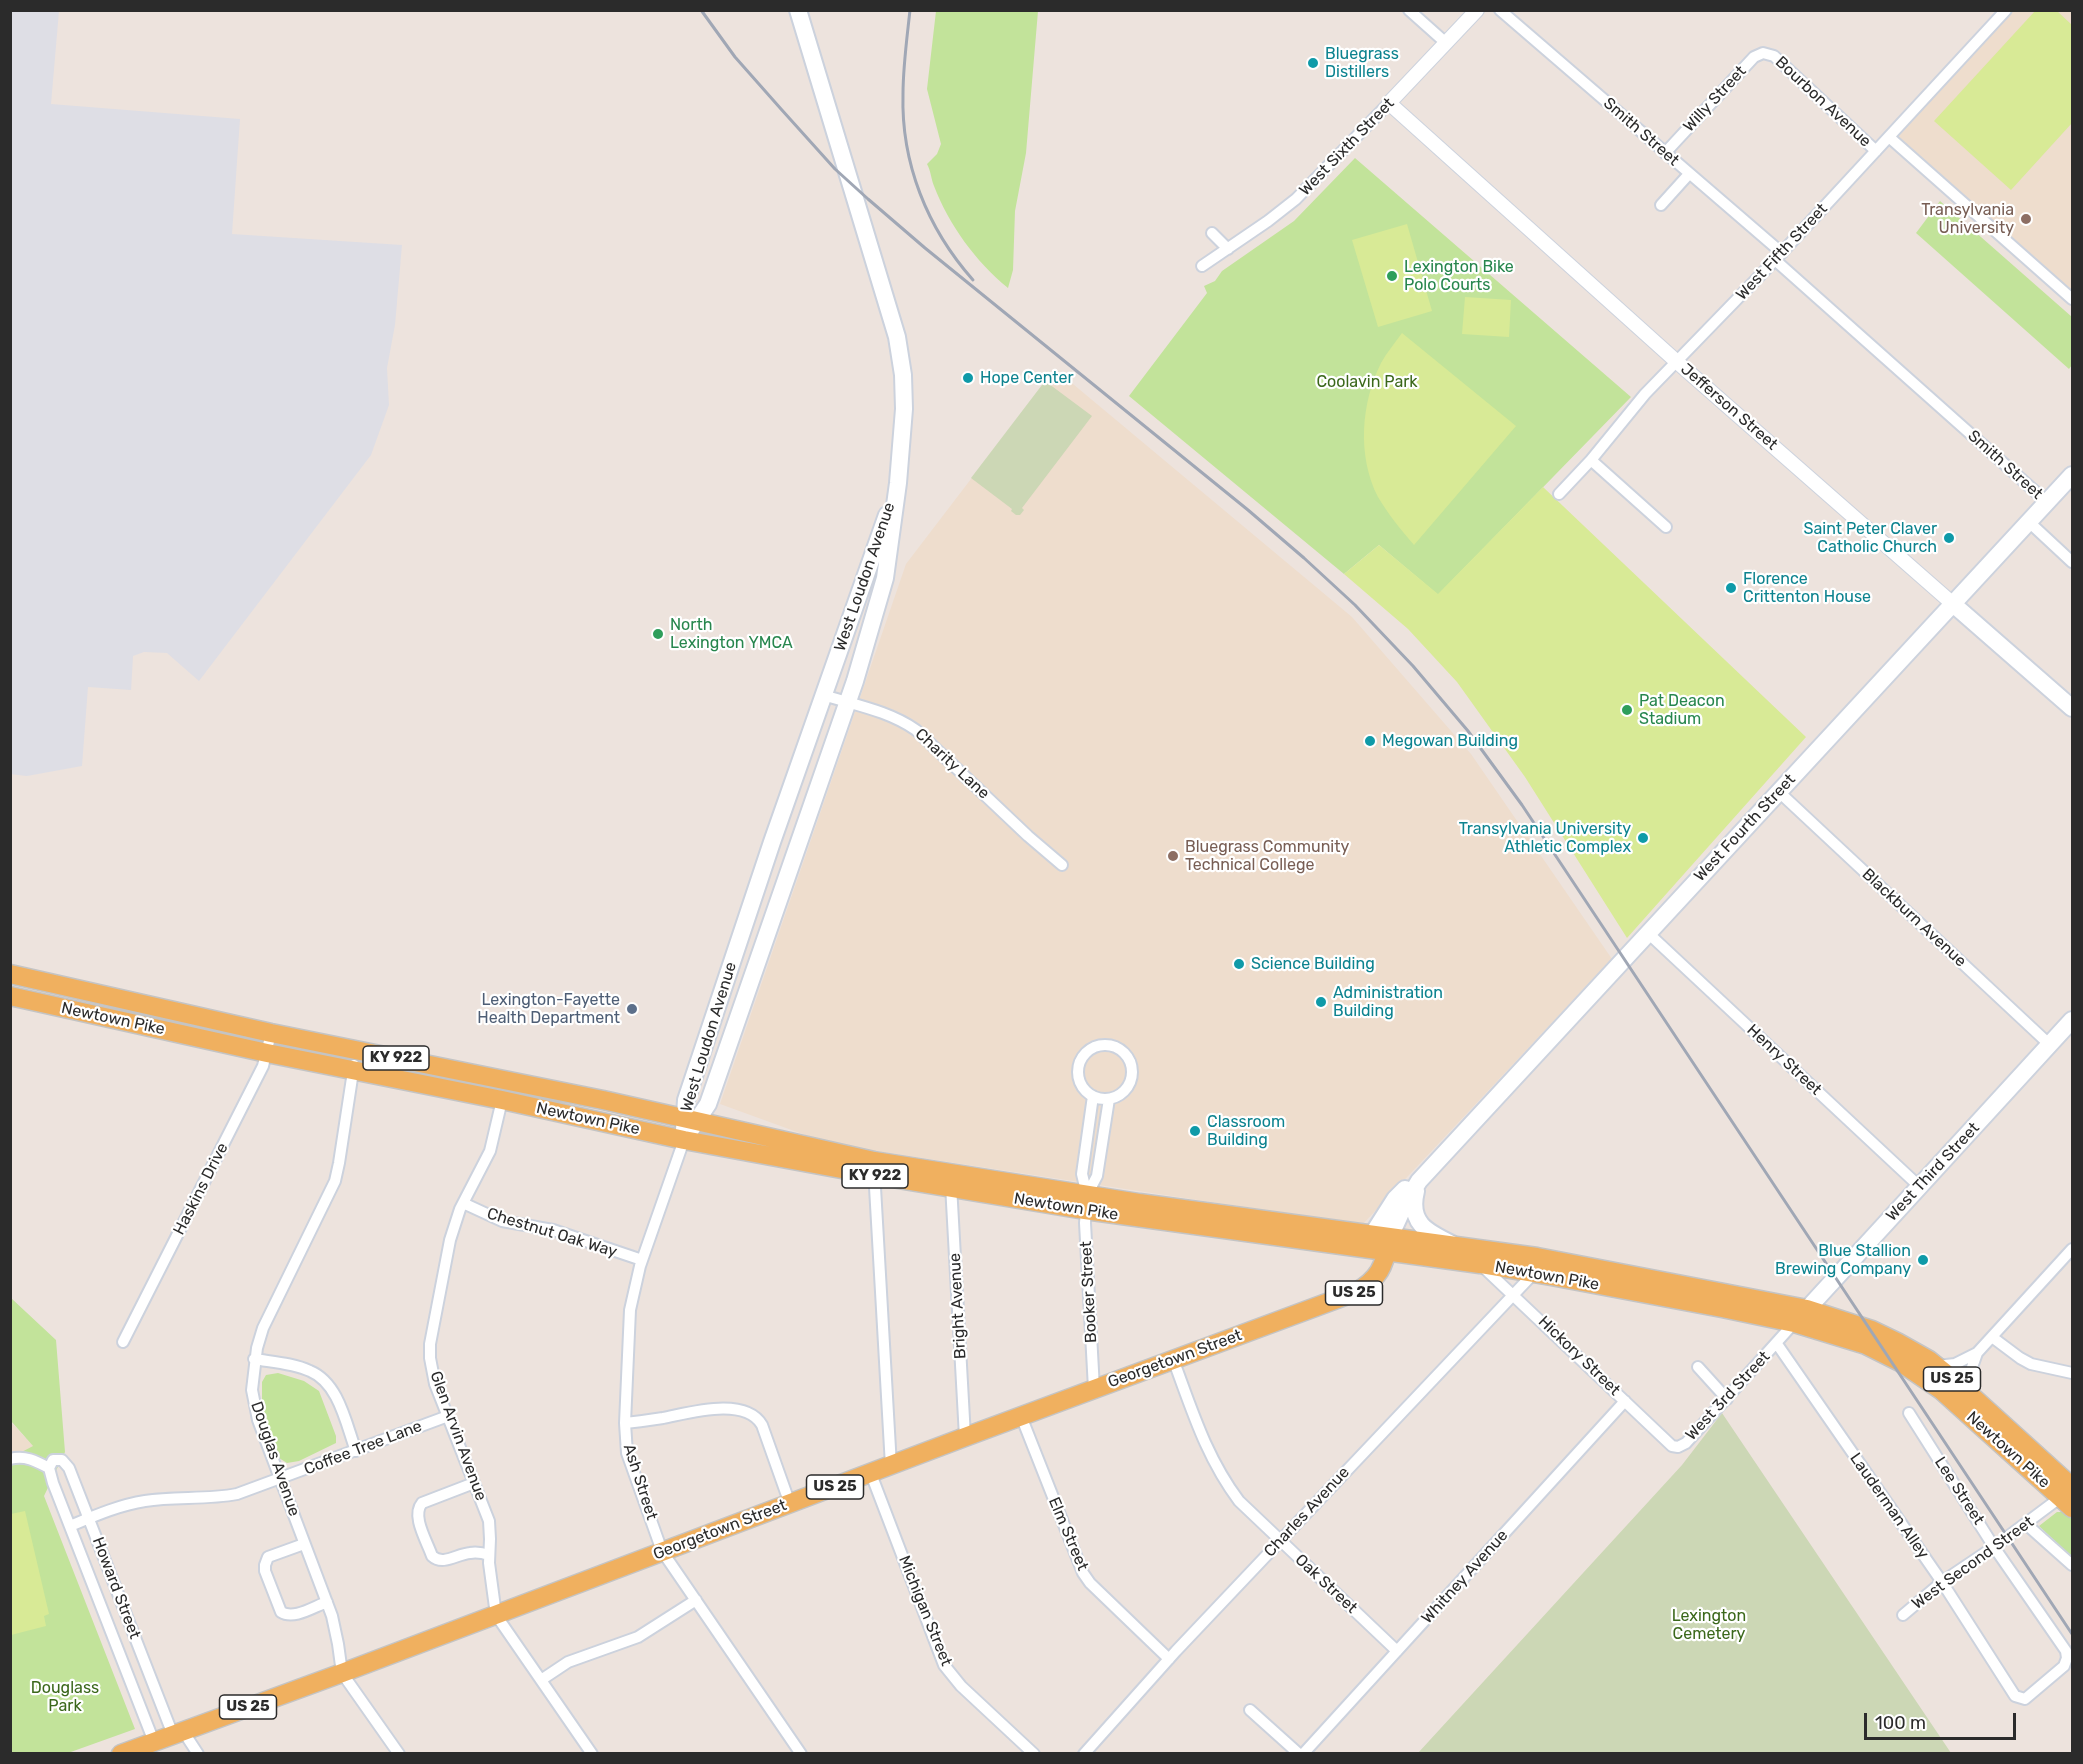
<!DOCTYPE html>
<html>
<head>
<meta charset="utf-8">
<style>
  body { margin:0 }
  #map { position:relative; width:2083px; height:1764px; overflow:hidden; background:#ede3dd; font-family:Rubik,sans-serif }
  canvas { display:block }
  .frame { position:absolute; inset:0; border:12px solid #2b2b2b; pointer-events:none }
  .scale { position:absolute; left:1864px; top:1713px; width:152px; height:27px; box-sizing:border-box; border:3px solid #2b2b2b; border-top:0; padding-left:8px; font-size:18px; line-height:21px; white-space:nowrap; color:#2b2b2b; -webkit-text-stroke:4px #fff; paint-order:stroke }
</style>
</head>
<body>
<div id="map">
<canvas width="2083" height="1764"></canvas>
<div class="frame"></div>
<div class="scale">100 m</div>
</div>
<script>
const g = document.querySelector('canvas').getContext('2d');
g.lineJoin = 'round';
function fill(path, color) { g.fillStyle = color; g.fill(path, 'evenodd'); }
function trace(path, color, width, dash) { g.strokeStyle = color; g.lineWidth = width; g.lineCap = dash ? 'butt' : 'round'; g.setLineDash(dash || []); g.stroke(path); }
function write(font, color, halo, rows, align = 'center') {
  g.font = font + ' Rubik,sans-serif'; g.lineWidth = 4.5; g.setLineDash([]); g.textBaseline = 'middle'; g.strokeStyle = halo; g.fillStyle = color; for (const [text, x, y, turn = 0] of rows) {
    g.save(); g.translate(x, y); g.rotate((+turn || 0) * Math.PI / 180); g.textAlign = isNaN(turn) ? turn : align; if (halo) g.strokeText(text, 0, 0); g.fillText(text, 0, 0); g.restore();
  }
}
const industrial = new Path2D(`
  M 10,11 L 59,11 L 51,104 L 240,119 L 232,234 L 402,245 L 395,325 L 387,368 L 389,405 L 371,455 L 199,681 L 167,653 L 144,652 L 133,656 L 131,690 L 88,687 L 82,766 L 27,776 L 10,774 Z`);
const education = new Path2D(`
  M 2001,11 L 2072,11 L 2072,304 L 1886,133 Z
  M 1055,369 L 1352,617 L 1471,754 L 1612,959 L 1362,1225 L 830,1144 L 720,1104 L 906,564 Z
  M 10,1421 L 33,1446 L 11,1458 L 10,1458 Z`);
const green = new Path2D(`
  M 936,11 L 1038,11 L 1026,153 L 1015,211 L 1013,270 L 1008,288 C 976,262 949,225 934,186 C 931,179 931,171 927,164 L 937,154 L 941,144 L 927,89 Z
  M 1355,158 L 1631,397 L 1438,595 L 1379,545 L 1344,574 L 1129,396 L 1207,293 L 1204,286 L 1215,281 L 1222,271 L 1294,221 Z
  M 1940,201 L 2072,317 L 2072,365 L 2069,369 L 1916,233 Z
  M 11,1298 L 56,1340 L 65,1452 L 44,1496 L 135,1729 L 68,1753 L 11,1753 L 10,1458 L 33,1446 L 11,1421 Z
  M 278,1373 L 304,1381 L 319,1391 L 336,1436 L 336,1443 L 299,1461 L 287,1463 L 279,1458 L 262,1407 L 262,1382 L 266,1375 Z
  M 2057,1512 L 2065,1512 L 2072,1519 L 2072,1557 L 2039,1526 Z`);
const cemetery = new Path2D(`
  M 1045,381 L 1092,416 L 1022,508 L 1024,510 L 1020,515 L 1016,515 L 1011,511 L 1012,509 L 971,478 Z
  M 1722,1413 L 1951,1753 L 1418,1753 L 1682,1465 Z`);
const pitch = new Path2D(`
  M 2035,11 L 2057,11 L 2072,25 L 2072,123 L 2011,190 L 1934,121 Z
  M 1407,224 L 1432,311 L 1378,327 L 1352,240 Z
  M 1465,297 L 1511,300 L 1509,337 L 1462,334 Z
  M 1402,333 L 1516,426 L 1414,545 C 1401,530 1388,514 1378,497 C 1357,456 1361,403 1381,363 C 1387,352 1395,343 1402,333 Z
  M 1543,487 L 1806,737 L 1627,938 L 1525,777 L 1457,682 L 1408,629 L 1344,574 L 1379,545 L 1438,594 Z
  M 25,1511 L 49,1614 L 44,1616 L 46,1626 L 11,1635 L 11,1514 Z`);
const minor = new Path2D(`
  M 1409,10 L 1446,43
  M 1500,10 L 1782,253
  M 1889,137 L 2072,299
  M 1665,153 L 1754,57 L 1763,53 L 1774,56 L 1876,151
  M 1661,205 L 1689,174
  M 1212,233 L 1228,249
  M 1775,260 L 2047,502
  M 1202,266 L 1268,221 L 1296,199 L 1389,103
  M 1591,460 L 1666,527
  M 1559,494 L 1591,460 L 1645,394 L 1775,260 L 2006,10
  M 2029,522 L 2072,562
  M 823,695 C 855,705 889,711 916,730 L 1028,836 L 1062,865
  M 1778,791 L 2050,1045
  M 1648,933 L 1920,1187
  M1078 1072a27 27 0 1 1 54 0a27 27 0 1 1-54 0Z
  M 354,1065 L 339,1163 L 335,1181 L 263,1328 L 257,1348 L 252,1390 L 258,1420 L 332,1616 L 338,1644 L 342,1673 L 399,1754
  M 1093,1096 L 1082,1174 L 1087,1195 L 1085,1223 L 1094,1389
  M 502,1100 L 490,1151 L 460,1209 L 450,1240 L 430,1344 L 430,1358 L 435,1384 L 489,1521 L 490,1539 L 489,1563 L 496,1615 L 592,1754
  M 684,1140 L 640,1266 L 630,1310 L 625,1423 L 627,1453 L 662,1551 L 801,1754
  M 874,1170 L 891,1466
  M 951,1185 L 965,1437
  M 1087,1195 L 1097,1176 L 1109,1099
  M 463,1203 L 502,1221 L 553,1230 L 642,1260
  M 1482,1266 L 1672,1446 L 1678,1447 L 1686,1443 L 1794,1323
  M 1992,1337 L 2020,1358 L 2031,1364 L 2072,1373
  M 123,1342 L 263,1066 L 271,1033
  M 1777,1344 L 1942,1582 L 2015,1696 L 2025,1699 L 2064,1666 L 2067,1658 L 2066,1651 L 1994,1547 L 1909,1413
  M 254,1359 C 272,1362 293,1363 310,1371 C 339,1383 346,1424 356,1451
  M 1173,1359 C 1192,1410 1206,1457 1239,1501 L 1397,1651
  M 1937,1366 L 1955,1364 L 1977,1353 L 2072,1249
  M 1698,1367 L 1727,1399
  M 1968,1393 L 1969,1376 L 1977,1353
  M 1021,1416 L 1083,1573 L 1090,1583 L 1169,1659
  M 625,1423 C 637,1422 650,1420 663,1418 C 689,1413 745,1396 762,1425 L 790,1504
  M 10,1459 C 25,1455 36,1461 49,1468
  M 871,1474 L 944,1665 L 961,1686 L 1034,1754
  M 474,1483 L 422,1503 C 411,1516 427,1541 432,1556 C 443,1566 457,1554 470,1553 C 476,1552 483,1553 489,1555
  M 2026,1524 L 2072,1565
  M 70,1526 C 94,1516 119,1505 145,1501 C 175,1496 206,1500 237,1494 L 448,1416
  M 304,1544 L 268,1557 L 265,1565 L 265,1571 L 281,1612 C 294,1620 313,1607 327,1602
  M 1903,1615 L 1942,1582 L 1994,1547 L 2061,1497
  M 541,1680 L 568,1662 L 638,1637 L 696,1600
  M 1250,1710 L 1299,1754
  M 183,1731 L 198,1754
  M 154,1742 L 53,1483 L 49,1468 L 53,1460 L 62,1460 L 69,1468 L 173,1735
  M 1084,1754 L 1176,1651 L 1534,1273
  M 1303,1754 L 1625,1401`);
const tertiary = new Path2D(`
  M 1477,10 L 1389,103 L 1676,361 L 1953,604`);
const secondary = new Path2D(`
  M 1953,604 L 2072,708
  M 684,1130 L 686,1100 L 772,842 L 887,515
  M 684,1140 L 708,1104 L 855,681 L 885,578 L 898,483 L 904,409 L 903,375 L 897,337 L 798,10
  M 1416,1191 C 1408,1223 1427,1232 1452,1244
  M 1372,1235 L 1395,1199 L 1405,1189
  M 1390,1237 L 1405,1204 L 1419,1181 L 2072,475
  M 1799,1318 L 2072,1020`);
const primary = new Path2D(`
  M 10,974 L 271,1033 L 603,1100 L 874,1161 L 1139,1203 L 1537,1257 L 1807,1309 L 1872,1330 L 1897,1342 L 1929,1360 L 1954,1380 L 2072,1487
  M 10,996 L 267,1053 L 502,1100 L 684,1140 L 874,1175 L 1085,1210 L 1480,1264 L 1551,1276 L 1722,1308 L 1794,1323 L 1866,1345 L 1900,1362 L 1941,1390 L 2072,1508
  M 121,1754 L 342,1673 L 965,1437 L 1356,1292 C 1379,1279 1384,1266 1389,1242`);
const rail = new Path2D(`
  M 701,10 L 735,57 L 781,109 L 835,169 L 868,199 L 925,248 L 1248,510 L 1304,558 L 1355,605 L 1413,666 L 1468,731 L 1522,805 L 2072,1634
  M 910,10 C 907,38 903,66 903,94 C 901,163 927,228 973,280`);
const markers = [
  [1313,63,6,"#0f9aa8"],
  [2026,219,6,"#8d6e63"],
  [1392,276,6,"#2e9e5b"],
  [968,378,6,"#0f9aa8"],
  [1949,538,6,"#0f9aa8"],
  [1731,588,6,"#0f9aa8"],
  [658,634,6,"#2e9e5b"],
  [1627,710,6,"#2e9e5b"],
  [1370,741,6,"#0f9aa8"],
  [1643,838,6,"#0f9aa8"],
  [1173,856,6,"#8d6e63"],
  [1239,964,6,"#0f9aa8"],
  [1321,1002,6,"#0f9aa8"],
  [632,1009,6,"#5c6f8a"],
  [1195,1131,6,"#0f9aa8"],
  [1923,1260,6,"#0f9aa8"]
];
const shields = [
  [396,1058,66],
  [875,1176,66],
  [1354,1293,57],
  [1952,1379,57],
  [835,1487,57],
  [248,1707,57]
];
const shieldNames = [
  ["KY 922",396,1058],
  ["KY 922",875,1176],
  ["US 25",1354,1293],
  ["US 25",1952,1379],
  ["US 25",835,1487],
  ["US 25",248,1707]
];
const cultureNames = [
  ["Bluegrass",1325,54],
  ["Distillers",1325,72],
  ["Hope Center",980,378],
  ["Saint Peter Claver",1937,529,"right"],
  ["Catholic Church",1937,547,"right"],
  ["Florence",1743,579],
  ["Crittenton House",1743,597],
  ["Megowan Building",1382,741],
  ["Transylvania University",1631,829,"right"],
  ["Athletic Complex",1631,847,"right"],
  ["Science Building",1251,964],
  ["Administration",1333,993],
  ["Building",1333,1011],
  ["Classroom",1207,1122],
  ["Building",1207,1140],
  ["Blue Stallion",1911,1251,"right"],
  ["Brewing Company",1911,1269,"right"]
];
const streetNames = [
  ["Willy Street",1715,99,-47],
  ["Bourbon Avenue",1823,102,43],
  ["Smith Street",1641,132,41],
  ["West Sixth Street",1347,147,-46],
  ["West Fifth Street",1782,252,-47],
  ["Jefferson Street",1729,407,41],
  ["Smith Street",2005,465,42],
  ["West Loudon Avenue",865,577,-71],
  ["Charity Lane",952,764,43],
  ["West Fourth Street",1745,828,-47],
  ["Blackburn Avenue",1914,918,43],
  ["Newtown Pike",113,1019,12],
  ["West Loudon Avenue",709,1037,-73],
  ["Henry Street",1784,1060,43],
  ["Newtown Pike",588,1119,12],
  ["West Third Street",1933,1172,-47],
  ["Haskins Drive",201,1189,-63],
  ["Newtown Pike",1066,1207,9],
  ["Chestnut Oak Way",552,1233,17],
  ["Newtown Pike",1547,1276,10],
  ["Booker Street",1089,1292,-93],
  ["Bright Avenue",958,1306,-93],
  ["Hickory Street",1579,1356,44],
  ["Georgetown Street",1175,1359,-20],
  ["West 3rd Street",1728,1396,-47],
  ["Glen Arvin Avenue",458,1436,70],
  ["Coffee Tree Lane",363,1448,-21],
  ["Newtown Pike",2008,1450,42],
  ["Douglas Avenue",275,1459,71],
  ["Ash Street",640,1482,72],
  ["Lee Street",1959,1491,57],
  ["Lauderman Alley",1889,1506,55],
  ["Charles Avenue",1307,1512,-47],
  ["Georgetown Street",720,1530,-21],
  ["Elm Street",1068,1534,67],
  ["West Second Street",1973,1563,-36],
  ["Whitney Avenue",1465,1577,-48],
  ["Oak Street",1326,1584,43],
  ["Howard Street",116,1588,69],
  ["Michigan Street",925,1611,68]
];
const educationNames = [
  ["Transylvania",2014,210],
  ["University",2014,228],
  ["Bluegrass Community",1185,847,"left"],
  ["Technical College",1185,865,"left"]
];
const leisureNames = [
  ["Lexington Bike",1404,267],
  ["Polo Courts",1404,285],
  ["North",670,625],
  ["Lexington YMCA",670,643],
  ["Pat Deacon",1639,701],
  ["Stadium",1639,719]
];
const parkNames = [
  ["Coolavin Park",1367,382],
  ["Lexington",1709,1616],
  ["Cemetery",1709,1634],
  ["Douglass",65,1688],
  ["Park",65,1706]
];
const serviceNames = [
  ["Lexington-Fayette",620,1000],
  ["Health Department",620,1018]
];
fill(industrial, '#dedee5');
fill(education, '#eeddcd');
fill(green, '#c2e39a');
fill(cemetery, '#ccd7b5');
fill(pitch, '#d8ea96');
trace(minor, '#ccd2dd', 14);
trace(tertiary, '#ccd2dd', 16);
trace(secondary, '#ccd2dd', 20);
trace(primary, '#c4c4c4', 21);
trace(minor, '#fff', 10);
trace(tertiary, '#fff', 14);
trace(secondary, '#fff', 16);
trace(primary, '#f0b05f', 18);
trace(rail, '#a0a7b5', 3);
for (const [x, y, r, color] of markers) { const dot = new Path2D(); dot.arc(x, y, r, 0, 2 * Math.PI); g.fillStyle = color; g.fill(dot); trace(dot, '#fff', 2); }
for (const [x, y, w] of shields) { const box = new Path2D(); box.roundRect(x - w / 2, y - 12, w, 24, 4.5); g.fillStyle = '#fff'; g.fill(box); trace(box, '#2b2b2b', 1.5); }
write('bold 15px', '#2b2b2b', null, shieldNames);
write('16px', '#0d838f', '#fff', cultureNames, 'left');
write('16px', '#2b2b2b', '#fff', streetNames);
write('16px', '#785e54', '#fff', educationNames, 'right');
write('16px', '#27864d', '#fff', leisureNames, 'left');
write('16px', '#3b681b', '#fff', parkNames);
write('16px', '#4e5e75', '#fff', serviceNames, 'right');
</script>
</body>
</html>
